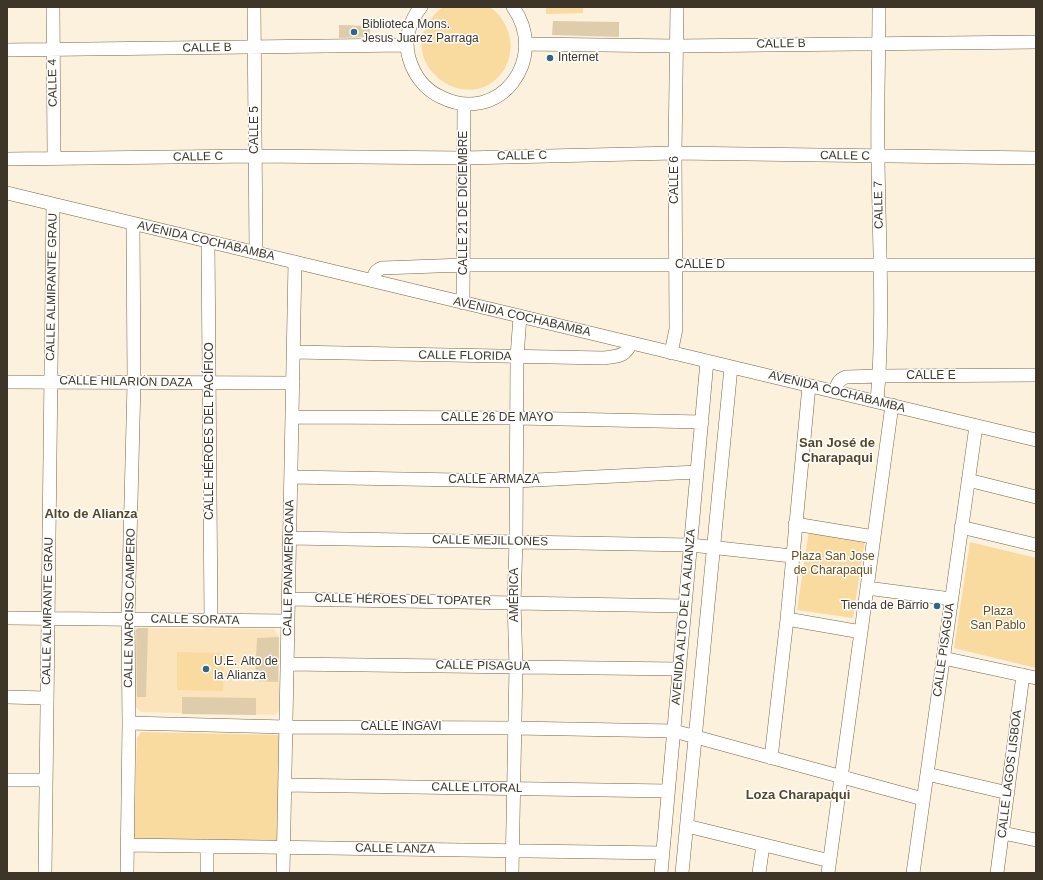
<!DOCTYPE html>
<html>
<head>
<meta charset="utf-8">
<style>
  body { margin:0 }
  #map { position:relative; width:1043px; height:880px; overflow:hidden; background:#fcf1dc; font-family:Arial,sans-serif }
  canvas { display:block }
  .frame { position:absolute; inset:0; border:8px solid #3d3628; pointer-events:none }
</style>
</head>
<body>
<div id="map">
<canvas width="1043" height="880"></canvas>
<div class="frame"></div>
</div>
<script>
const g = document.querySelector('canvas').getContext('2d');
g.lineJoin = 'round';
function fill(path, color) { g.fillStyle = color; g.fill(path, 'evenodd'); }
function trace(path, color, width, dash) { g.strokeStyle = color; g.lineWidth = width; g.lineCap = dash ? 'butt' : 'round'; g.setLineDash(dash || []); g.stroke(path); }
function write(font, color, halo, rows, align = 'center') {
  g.font = font + ' Arial,sans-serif'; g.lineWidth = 3; g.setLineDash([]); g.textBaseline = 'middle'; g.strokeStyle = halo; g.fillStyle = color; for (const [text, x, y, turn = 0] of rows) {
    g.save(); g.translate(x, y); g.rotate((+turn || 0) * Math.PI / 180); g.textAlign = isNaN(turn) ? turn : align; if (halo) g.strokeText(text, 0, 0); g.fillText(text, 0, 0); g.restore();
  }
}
const built = new Path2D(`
  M 138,628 L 274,629 L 279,637 L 279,711 L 275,715 L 141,712 L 136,707 L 132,697 L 133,632 Z`);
const green = new Path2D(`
  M 443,7 C 454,7 466,7 477,7 C 480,7 486,6 489,7 C 492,8 496,12 498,14 C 511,29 515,50 505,68 C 470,126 381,55 443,7 Z
  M 546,7 L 583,7 L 583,13 L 546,14 Z
  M 809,531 L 865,540 L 853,618 L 797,610 Z
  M 970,542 L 1036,558 L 1036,668 L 954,648 Z
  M 177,652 L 224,653 L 223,691 L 177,690 Z
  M 141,732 L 283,735 L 281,844 L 138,840 L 134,837 L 137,738 Z`);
const building = new Path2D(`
  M 553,21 L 619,22 L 619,37 L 552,35 Z
  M 339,25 L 370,26 L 370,37 L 339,38 Z
  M 138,628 L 148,628 L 146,697 L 137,697 L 136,629 Z
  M 279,637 L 278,682 L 255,681 L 257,638 Z
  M 182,697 L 256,698 L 256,715 L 182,714 Z`);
const minor = new Path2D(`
  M 53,7 L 54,158
  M 254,7 L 256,253
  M 421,7 C 409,21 404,41 409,58 C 414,75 425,90 441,97 C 499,126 550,59 513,7
  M 526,44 L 677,46 L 1036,42
  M 7,50 L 407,45
  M 7,159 L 255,156 L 464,158 L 675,153 L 1036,158
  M 7,193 L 1036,440
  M 208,242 L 211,620
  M 373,281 C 374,274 375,271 382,268 L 464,265 L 1036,265
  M 463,303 L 464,104
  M 293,352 L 604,358 C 618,356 625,357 631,343
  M 671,353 L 676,329 L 675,153 L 677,7
  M 7,382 L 293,383
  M 835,392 C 837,384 838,380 846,377 L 880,376 L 1036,375
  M 877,402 C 884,321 879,240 878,159 C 877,108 879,58 879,7
  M 292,417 L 517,418 L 702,422
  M 291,477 L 515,481 L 697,472
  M 968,480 L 1036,497
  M 795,524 L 874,537
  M 961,527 L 1036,545
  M 289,538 L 691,545 L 792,556
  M 867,588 L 951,599
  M 288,599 L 685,606
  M 7,618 L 288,621
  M 787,619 L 861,632
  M 943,658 L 1036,678
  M 287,664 L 679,669
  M 7,697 L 47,698
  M 129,723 L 286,727 L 515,728 L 674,731 L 923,799
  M 771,758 L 787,619 L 809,386
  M 927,774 L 1008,793
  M 7,780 L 46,780
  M 285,785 L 668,791
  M 687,826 L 830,861
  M 1003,833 L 1036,840
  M 128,845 L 663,853
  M 45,873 L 53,204
  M 127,873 L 129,723 L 128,619 L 134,383 L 133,224
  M 207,873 L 207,846
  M 283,873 L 295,262
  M 512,873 L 516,666 L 514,602 L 516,541 L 517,357 L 520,316
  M 661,873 L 707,361
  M 682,873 L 731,367
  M 759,873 L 763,845
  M 828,873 L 892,405
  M 913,873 L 976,426
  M 997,873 L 1023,675`);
const markers = [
  [354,32,4,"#306782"],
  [550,58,4,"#306782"],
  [937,606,4,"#306782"],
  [206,669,4,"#306782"]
];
const poiNames = [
  ["Biblioteca Mons.",362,25],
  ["Jesus Juarez Parraga",362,39],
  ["Internet",558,58],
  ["Tienda de Barrio",929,606,"right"],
  ["U.E. Alto de",214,662],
  ["la Alianza",214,676]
];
const streetNames = [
  ["CALLE B",781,44,-1],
  ["CALLE B",207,48,-1],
  ["CALLE 4",53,83,-91],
  ["CALLE 5",255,130,-90],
  ["CALLE C",522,156,-1],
  ["CALLE C",845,156,1],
  ["CALLE C",198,157,-1],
  ["CALLE 6",675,180,-90],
  ["CALLE 21 DE DICIEMBRE",464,203,-90],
  ["CALLE 7",879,205,-91],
  ["AVENIDA COCHABAMBA",206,241,13],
  ["CALLE D",700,265],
  ["CALLE ALMIRANTE GRAU",52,287,-89],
  ["AVENIDA COCHABAMBA",522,317,13],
  ["CALLE FLORIDA",465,356,1],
  ["CALLE E",931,376],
  ["CALLE HILARIÓN DAZA",126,382,1],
  ["AVENIDA COCHABAMBA",837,392,14],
  ["CALLE 26 DE MAYO",497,418],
  ["CALLE HÉROES DEL PACÍFICO",210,431,-90],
  ["CALLE ARMAZA",494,480],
  ["CALLE MEJILLONES",490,541,1],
  ["CALLE PANAMERICANA",289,568,-89],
  ["AMÉRICA",515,595,-90],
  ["CALLE HÉROES DEL TOPATER",403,600,1],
  ["CALLE NARCISO CAMPERO",130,608,-89],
  ["CALLE ALMIRANTE GRAU",48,611,-89],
  ["AVENIDA ALTO DE LA ALIANZA",684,617,-85],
  ["CALLE SORATA",195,620,1],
  ["CALLE PISAGUA",944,650,-82],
  ["CALLE PISAGUA",483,666,1],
  ["CALLE INGAVI",401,727],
  ["CALLE LAGOS LISBOA",1010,774,-83],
  ["CALLE LITORAL",477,788,1],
  ["CALLE LANZA",395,849,1]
];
const parkNames = [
  ["Plaza San Jose",833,557],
  ["de Charapaqui",833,571],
  ["Plaza",998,612],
  ["San Pablo",998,626]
];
const neighbourhoodNames = [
  ["San José de",837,443],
  ["Charapaqui",837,458],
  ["Alto de Alianza",91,514],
  ["Loza Charapaqui",798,795]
];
fill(built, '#fbe4bb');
fill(green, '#f9da9f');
fill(building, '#dfccaa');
trace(minor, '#776647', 14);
trace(minor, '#fff', 13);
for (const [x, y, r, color] of markers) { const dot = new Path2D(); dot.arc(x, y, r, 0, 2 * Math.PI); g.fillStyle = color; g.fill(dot); trace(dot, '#fff', 1.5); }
write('12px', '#3d3628', '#fff', poiNames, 'left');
write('12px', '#3d3628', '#fff', streetNames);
write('12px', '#684e18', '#fff', parkNames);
write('bold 13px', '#544527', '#fff', neighbourhoodNames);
</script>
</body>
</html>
